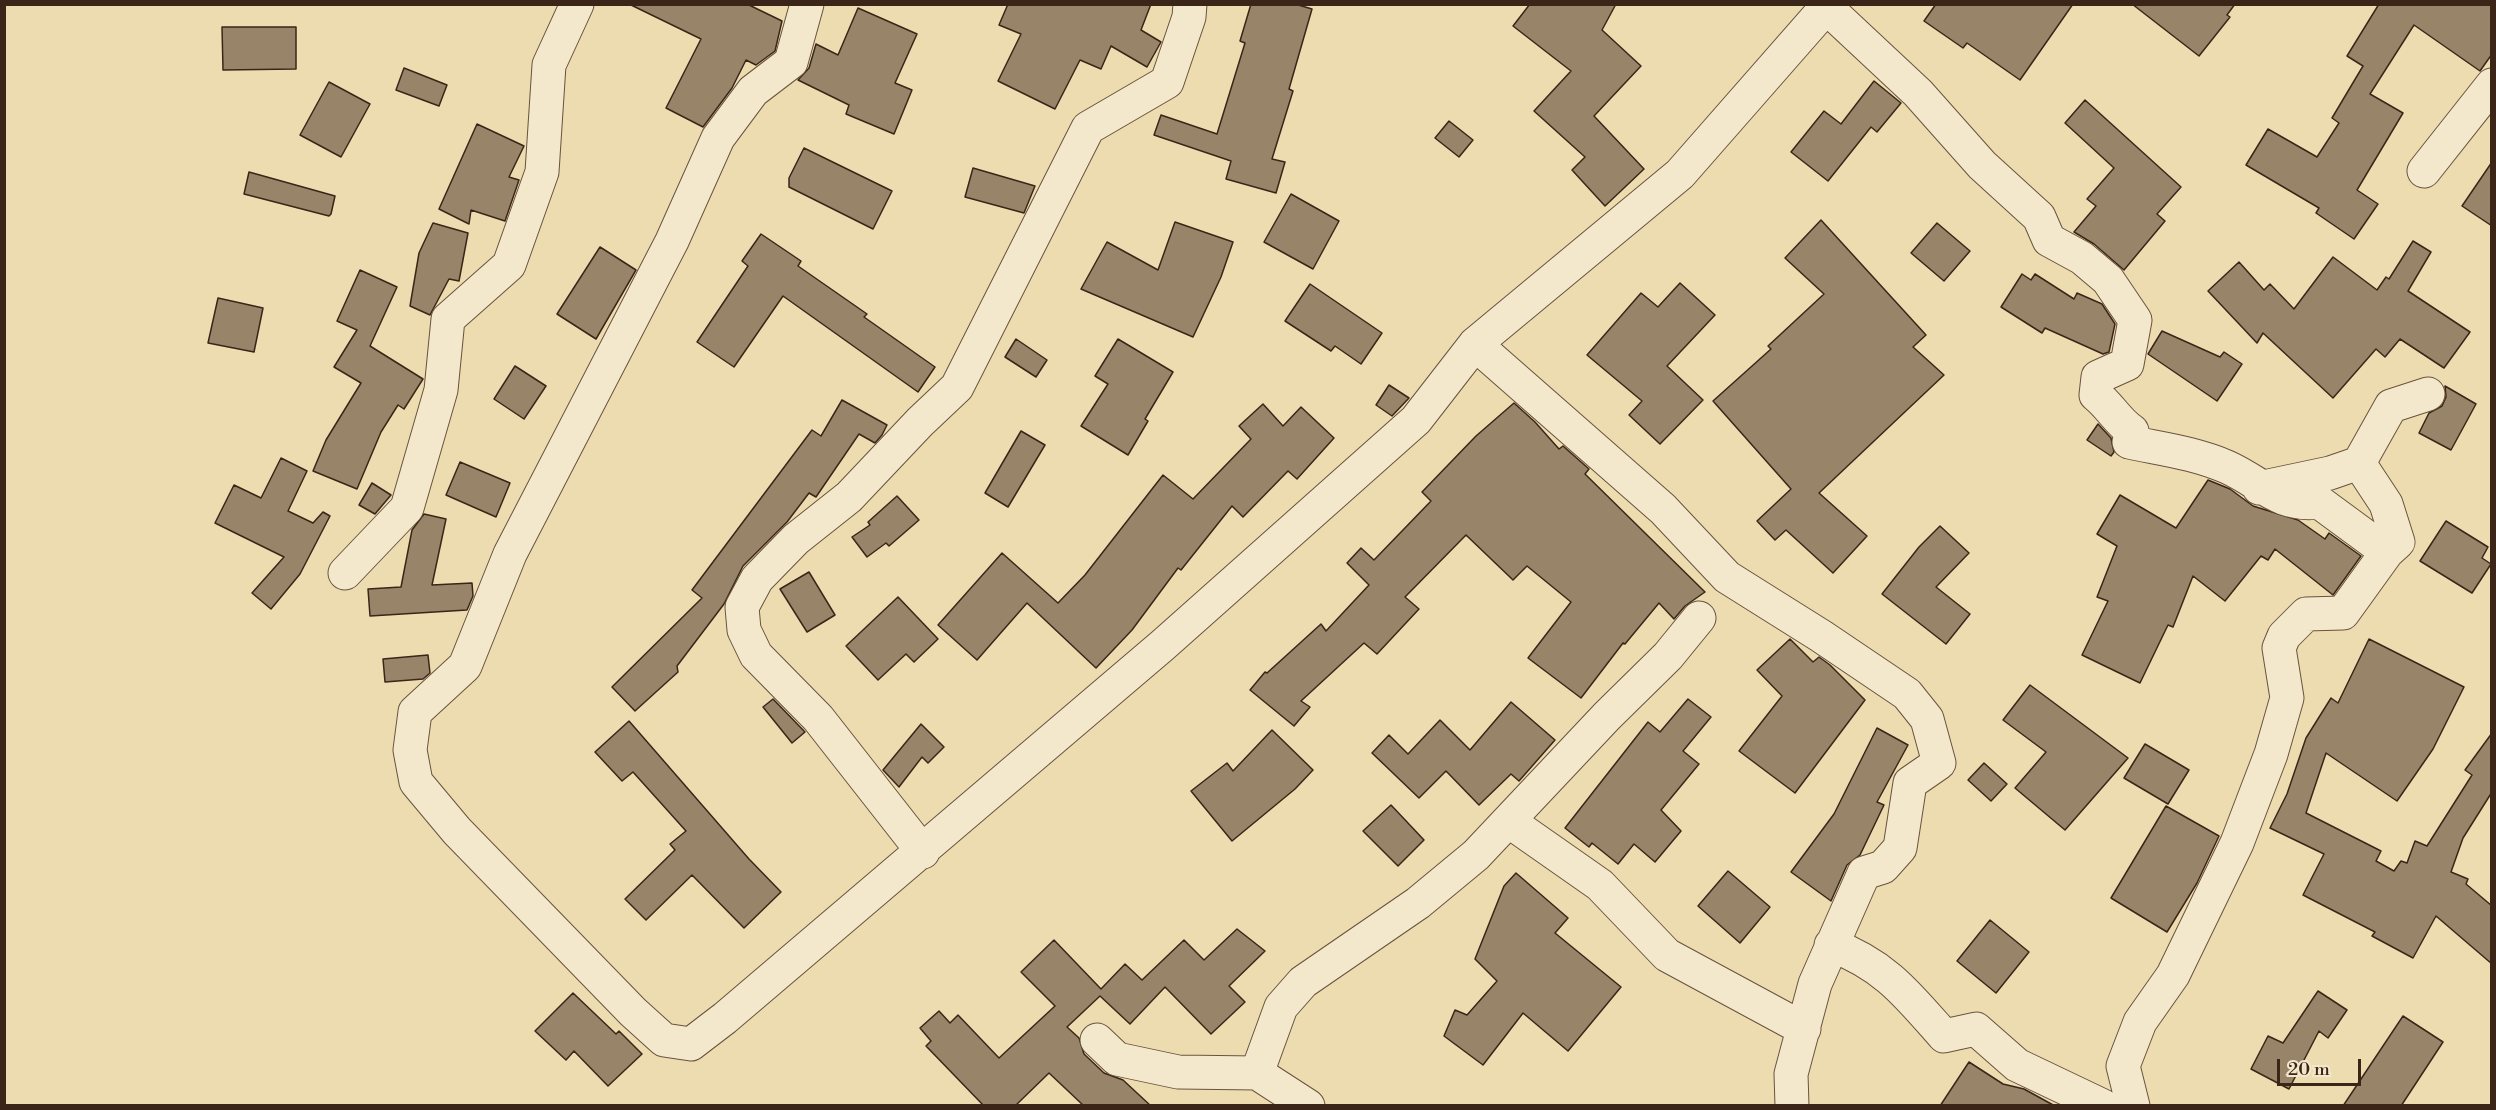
<!DOCTYPE html>
<html>
<head>
<meta charset="utf-8">
<style>
  body { margin:0 }
  #map { position:relative; width:2496px; height:1110px; overflow:hidden; background:#eedcb1; font-family:"Libre Bodoni",serif }
  canvas { display:block }
  .frame { position:absolute; inset:0; border:6px solid #3b2518; pointer-events:none }
  .scale { position:absolute; left:2277px; top:1059px; width:84px; height:27px; box-sizing:border-box; border:3px solid #3b2518; border-top:0; padding-left:8px; font-size:18px; line-height:21px; white-space:nowrap; color:#3b2518; -webkit-text-stroke:4px #f4e8cc; paint-order:stroke }
</style>
</head>
<body>
<div id="map">
<canvas width="2496" height="1110"></canvas>
<div class="frame"></div>
<div class="scale">20 m</div>
</div>
<script>
const g = document.querySelector('canvas').getContext('2d');
g.lineJoin = 'round';
function fill(path, color) { g.fillStyle = color; g.fill(path, 'evenodd'); }
function trace(path, color, width, dash) { g.strokeStyle = color; g.lineWidth = width; g.lineCap = dash ? 'butt' : 'round'; g.setLineDash(dash || []); g.stroke(path); }
const building = new Path2D(`
  M 629,4 L 747,4 L 782,21 L 775,51 L 756,65 L 746,60 L 732,88 L 703,127 L 666,108 L 701,39 Z
  M 1008,4 L 1151,4 L 1141,30 L 1161,42 L 1147,67 L 1111,46 L 1101,69 L 1080,60 L 1055,109 L 998,81 L 1021,34 L 999,25 Z
  M 1251,4 L 1295,4 L 1312,9 L 1289,89 L 1293,91 L 1272,159 L 1285,162 L 1276,193 L 1226,179 L 1231,161 L 1154,135 L 1161,115 L 1217,134 L 1245,43 L 1240,41 Z
  M 1530,4 L 1616,4 L 1602,30 L 1641,66 L 1594,116 L 1644,169 L 1605,206 L 1572,170 L 1585,157 L 1534,111 L 1571,71 L 1513,26 Z
  M 1936,4 L 2073,4 L 2020,80 L 1967,43 L 1963,48 L 1924,21 Z
  M 2132,4 L 2235,4 L 2227,15 L 2230,17 L 2199,56 Z
  M 2379,4 L 2492,4 L 2492,54 L 2480,71 L 2414,25 L 2370,94 L 2403,113 L 2357,190 L 2378,204 L 2354,239 L 2316,213 L 2319,208 L 2246,165 L 2268,129 L 2317,157 L 2339,123 L 2332,118 L 2363,66 L 2347,56 Z
  M 858,8 L 917,34 L 895,83 L 912,90 L 894,134 L 846,114 L 849,105 L 798,80 L 809,68 L 816,44 L 838,55 Z
  M 222,27 L 296,27 L 296,69 L 223,70 Z
  M 404,68 L 447,85 L 439,106 L 396,90 Z
  M 1874,81 L 1901,103 L 1877,132 L 1871,127 L 1828,181 L 1791,152 L 1824,111 L 1841,124 Z
  M 329,82 L 370,104 L 341,157 L 300,135 Z
  M 2085,100 L 2181,187 L 2157,214 L 2165,221 L 2124,270 L 2094,244 L 2074,232 L 2096,206 L 2087,199 L 2114,168 L 2065,123 Z
  M 1449,121 L 1473,140 L 1459,157 L 1435,138 Z
  M 477,124 L 524,146 L 509,177 L 519,180 L 505,221 L 471,210 L 469,224 L 439,209 Z
  M 804,148 L 892,191 L 873,229 L 789,187 L 789,178 Z
  M 2492,162 L 2492,226 L 2462,206 Z
  M 973,168 L 1035,186 L 1024,213 L 965,197 Z
  M 249,172 L 335,196 L 331,214 L 329,216 L 244,194 Z
  M 1291,194 L 1339,221 L 1313,269 L 1264,242 Z
  M 1821,220 L 1926,335 L 1913,347 L 1944,375 L 1819,493 L 1867,536 L 1833,573 L 1786,530 L 1775,540 L 1757,521 L 1791,489 L 1713,401 L 1771,349 L 1768,346 L 1824,294 L 1785,258 Z
  M 1175,222 L 1233,242 L 1221,277 L 1193,337 L 1081,289 L 1107,242 L 1158,270 Z
  M 433,223 L 468,233 L 459,281 L 449,279 L 430,315 L 410,306 L 419,253 Z
  M 1937,223 L 1970,251 L 1944,281 L 1911,253 Z
  M 761,234 L 801,261 L 798,266 L 867,314 L 864,317 L 935,367 L 918,392 L 783,296 L 734,367 L 697,342 L 748,266 L 742,261 Z
  M 2413,241 L 2431,252 L 2408,291 L 2470,332 L 2444,368 L 2400,339 L 2385,357 L 2376,349 L 2333,398 L 2263,333 L 2257,343 L 2208,291 L 2239,262 L 2264,290 L 2270,284 L 2294,309 L 2333,257 L 2377,290 L 2386,277 L 2389,279 Z
  M 600,247 L 636,270 L 596,339 L 557,314 Z
  M 360,270 L 397,287 L 370,346 L 423,379 L 404,409 L 398,405 L 381,432 L 357,489 L 313,471 L 326,440 L 361,383 L 334,367 L 357,330 L 337,321 Z
  M 2022,274 L 2031,280 L 2035,274 L 2074,299 L 2077,293 L 2102,304 L 2115,324 L 2109,352 L 2103,354 L 2045,328 L 2042,333 L 2001,307 Z
  M 1680,283 L 1715,315 L 1667,366 L 1703,400 L 1660,444 L 1629,415 L 1642,401 L 1587,355 L 1641,293 L 1658,307 Z
  M 1310,284 L 1382,333 L 1361,364 L 1335,346 L 1331,351 L 1285,321 Z
  M 218,298 L 263,308 L 254,352 L 208,343 Z
  M 2162,331 L 2220,357 L 2224,352 L 2242,364 L 2217,401 L 2148,354 Z
  M 1016,339 L 1047,360 L 1036,377 L 1005,357 Z
  M 1118,339 L 1173,372 L 1145,419 L 1148,421 L 1128,455 L 1081,426 L 1108,384 L 1095,376 Z
  M 515,366 L 546,386 L 524,419 L 494,399 Z
  M 1389,385 L 1409,398 L 1392,416 L 1376,405 Z
  M 2445,386 L 2476,404 L 2451,450 L 2419,433 L 2429,413 L 2442,406 L 2446,397 Z
  M 842,400 L 887,425 L 882,435 L 875,443 L 859,434 L 816,497 L 809,493 L 787,522 L 743,566 L 724,604 L 677,666 L 678,672 L 635,711 L 612,687 L 702,598 L 692,590 L 812,430 L 821,436 Z
  M 1514,403 L 1535,422 L 1559,449 L 1563,446 L 1589,469 L 1585,474 L 1705,592 L 1685,606 L 1674,619 L 1659,603 L 1625,644 L 1623,643 L 1581,698 L 1528,658 L 1571,602 L 1527,566 L 1513,580 L 1466,535 L 1405,597 L 1419,609 L 1377,654 L 1364,643 L 1301,701 L 1310,707 L 1294,726 L 1250,690 L 1265,672 L 1267,673 L 1321,624 L 1326,631 L 1369,585 L 1347,563 L 1361,548 L 1374,560 L 1431,501 L 1422,492 L 1476,436 Z
  M 1263,404 L 1283,426 L 1301,407 L 1334,438 L 1297,479 L 1288,471 L 1243,517 L 1232,506 L 1181,570 L 1178,568 L 1132,630 L 1096,668 L 1027,603 L 977,660 L 938,625 L 1002,553 L 1058,603 L 1085,575 L 1163,475 L 1193,499 L 1251,439 L 1239,426 Z
  M 2098,424 L 2111,438 L 2114,452 L 2111,456 L 2087,440 Z
  M 1021,431 L 1045,445 L 1008,507 L 985,493 Z
  M 281,458 L 307,471 L 288,511 L 313,523 L 323,512 L 330,516 L 300,574 L 271,609 L 252,593 L 284,557 L 215,523 L 234,485 L 261,498 Z
  M 460,462 L 510,483 L 496,517 L 446,495 Z
  M 2208,480 L 2230,489 L 2253,506 L 2298,520 L 2325,539 L 2329,533 L 2361,556 L 2333,595 L 2275,549 L 2268,560 L 2261,556 L 2225,601 L 2193,576 L 2173,627 L 2168,625 L 2140,683 L 2082,655 L 2108,601 L 2097,597 L 2117,546 L 2097,534 L 2120,495 L 2176,528 Z
  M 372,483 L 391,495 L 375,514 L 359,505 Z
  M 897,496 L 919,520 L 889,546 L 886,543 L 867,557 L 852,537 L 870,525 L 868,522 Z
  M 424,514 L 446,519 L 432,585 L 472,583 L 473,596 L 467,610 L 370,616 L 368,589 L 401,587 L 412,530 Z
  M 2446,521 L 2488,547 L 2482,558 L 2491,564 L 2472,593 L 2420,561 Z
  M 1940,526 L 1969,553 L 1936,587 L 1970,614 L 1946,644 L 1882,594 L 1919,547 Z
  M 809,572 L 835,615 L 807,632 L 780,589 Z
  M 898,597 L 938,639 L 914,662 L 906,654 L 878,680 L 846,646 Z
  M 1790,639 L 1813,662 L 1819,657 L 1830,665 L 1865,700 L 1795,793 L 1739,751 L 1782,696 L 1757,670 Z
  M 2369,639 L 2464,687 L 2433,749 L 2397,801 L 2326,753 L 2306,813 L 2381,851 L 2376,861 L 2394,871 L 2401,861 L 2407,863 L 2415,841 L 2427,846 L 2472,775 L 2465,770 L 2492,733 L 2492,792 L 2463,838 L 2451,872 L 2468,879 L 2466,884 L 2492,906 L 2492,964 L 2436,916 L 2413,958 L 2372,936 L 2375,932 L 2303,895 L 2324,854 L 2270,828 L 2287,794 L 2306,738 L 2331,698 L 2338,703 Z
  M 428,655 L 430,673 L 423,679 L 385,682 L 383,659 Z
  M 2030,685 L 2128,758 L 2065,830 L 2015,788 L 2046,752 L 2003,720 Z
  M 773,699 L 805,732 L 792,743 L 763,707 Z
  M 1688,699 L 1711,717 L 1683,751 L 1699,764 L 1661,810 L 1681,831 L 1655,862 L 1634,844 L 1618,864 L 1592,843 L 1589,847 L 1565,828 L 1648,722 L 1660,732 Z
  M 1511,702 L 1555,740 L 1519,781 L 1511,774 L 1479,805 L 1446,771 L 1419,798 L 1372,753 L 1389,735 L 1408,754 L 1440,720 L 1470,750 Z
  M 629,721 L 749,859 L 781,892 L 744,928 L 692,875 L 646,920 L 625,899 L 675,850 L 670,844 L 686,831 L 633,772 L 622,781 L 595,752 Z
  M 921,724 L 944,747 L 928,763 L 922,757 L 899,787 L 883,770 Z
  M 1877,728 L 1908,745 L 1877,802 L 1884,805 L 1860,855 L 1847,865 L 1831,901 L 1791,872 L 1834,814 Z
  M 1272,730 L 1313,770 L 1295,789 L 1232,841 L 1191,791 L 1227,763 L 1233,771 Z
  M 2145,744 L 2189,770 L 2168,804 L 2124,778 Z
  M 1984,763 L 2007,784 L 1991,801 L 1968,780 Z
  M 1391,805 L 1424,840 L 1398,866 L 1363,831 Z
  M 2166,806 L 2219,836 L 2197,883 L 2167,932 L 2111,898 Z
  M 1728,871 L 1770,907 L 1740,943 L 1698,906 Z
  M 1516,873 L 1568,918 L 1555,933 L 1621,987 L 1568,1051 L 1523,1013 L 1483,1065 L 1444,1036 L 1455,1010 L 1467,1015 L 1497,981 L 1475,959 L 1504,886 Z
  M 1990,920 L 2029,952 L 1996,993 L 1957,961 Z
  M 1237,929 L 1265,951 L 1229,986 L 1245,1002 L 1211,1034 L 1165,987 L 1130,1024 L 1100,996 L 1067,1027 L 1079,1038 L 1084,1054 L 1104,1073 L 1123,1080 L 1151,1106 L 1084,1106 L 1049,1073 L 1015,1106 L 984,1106 L 926,1046 L 931,1041 L 920,1028 L 939,1011 L 950,1023 L 958,1015 L 999,1058 L 1055,1006 L 1021,972 L 1054,940 L 1101,989 L 1125,964 L 1142,980 L 1184,940 L 1204,960 Z
  M 2318,991 L 2347,1010 L 2328,1038 L 2319,1031 L 2289,1089 L 2251,1069 L 2268,1036 L 2283,1043 Z
  M 573,993 L 616,1034 L 619,1031 L 642,1054 L 608,1086 L 574,1051 L 566,1060 L 535,1031 Z
  M 2403,1016 L 2443,1042 L 2401,1106 L 2343,1106 Z
  M 1969,1062 L 2003,1084 L 2024,1089 L 2055,1106 L 1940,1106 Z`);
const minor = new Path2D(`
  M 807,4 L 791,62 L 753,91 L 718,138 L 672,241 L 510,554 L 465,666 L 415,712 L 410,750 L 416,782 L 457,831 L 633,1012 L 664,1040 L 691,1044 L 725,1018 L 1163,645 L 1416,420 L 1475,344 L 1680,174 L 1829,4
  M 1826,7 L 1918,93 L 1982,165 L 2039,217 L 2049,240 L 2082,258 L 2108,280 L 2135,320 L 2127,364 L 2098,377 L 2096,395 C 2110,406 2118,422 2132,431 L 2129,442 C 2162,449 2195,453 2227,467 C 2261,482 2278,507 2319,502 L 2387,552
  M 2424,171 L 2492,85
  M 1475,344 L 1663,509 L 1727,577 L 1821,636 L 1907,694 L 1927,719 L 1939,763 L 1910,783 L 1900,848 L 1883,867 L 1864,873 L 1815,984 L 1791,1074 L 1792,1106
  M 2259,488 L 2330,473 L 2359,463
  M 345,573 L 407,508 L 441,390 L 448,319 L 509,265 L 542,172 L 549,65 L 577,4
  M 1510,822 L 1600,885 L 1667,955 L 1804,1029
  M 923,852 L 818,718 L 756,655 L 744,630 L 742,607 L 757,579 L 796,539 L 849,497 L 920,422 L 957,387 L 1088,128 L 1167,82 L 1189,17 L 1190,4
  M 1831,945 C 1885,965 1907,994 1944,1036 L 1976,1029 L 2017,1065 L 2103,1106
  M 1097,1040 L 1117,1059 L 1178,1072 L 1257,1073 L 1308,1106
  M 1257,1073 L 1281,1007 L 1303,982 L 1418,903 L 1476,855 L 1607,716 L 1668,656 L 1699,618
  M 2133,1106 L 2123,1066 L 2140,1022 L 2173,975 L 2237,843 L 2271,754 L 2287,698 L 2279,648 L 2284,636 L 2306,614 L 2343,613 L 2387,552 L 2398,542 L 2386,504 L 2359,463 L 2391,406 L 2428,394`);
fill(building, '#988468');
trace(building, '#3b2518', 1.5);
trace(minor, '#68533e', 35);
trace(minor, '#f4e8cc', 33);
</script>
</body>
</html>
